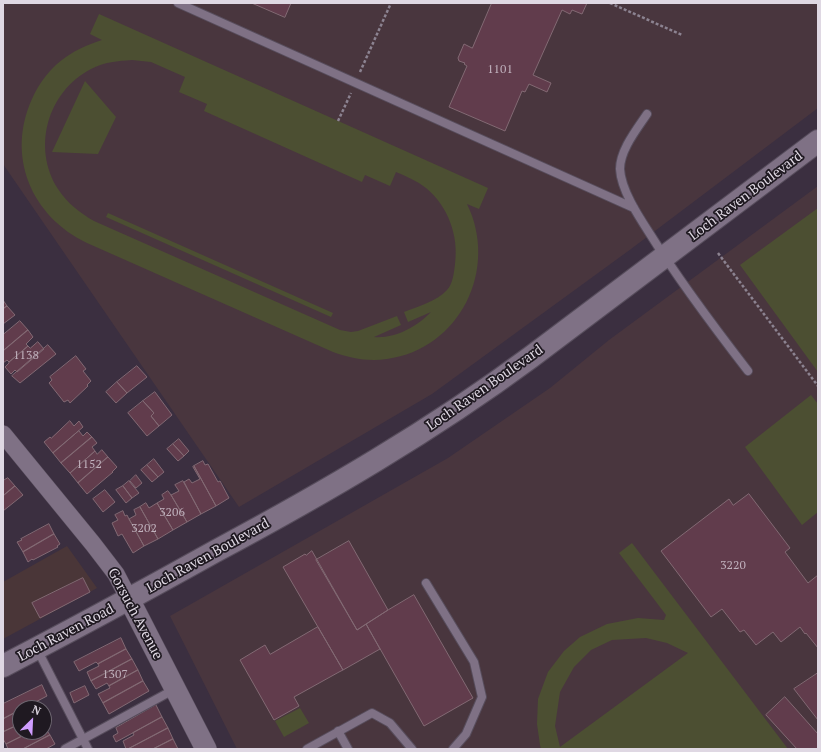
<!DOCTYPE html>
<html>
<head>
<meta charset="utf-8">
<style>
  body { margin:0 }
  #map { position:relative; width:821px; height:752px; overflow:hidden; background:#3b2f40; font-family:"PT Serif",serif }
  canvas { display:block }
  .frame { position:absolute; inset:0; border:4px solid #dfd8e3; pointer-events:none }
  .north { position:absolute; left:12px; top:700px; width:40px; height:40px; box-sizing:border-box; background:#1f1921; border:1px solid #6c656f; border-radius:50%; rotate:24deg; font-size:11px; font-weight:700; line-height:16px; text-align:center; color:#dfd8e3 }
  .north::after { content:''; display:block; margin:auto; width:14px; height:18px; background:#d09dff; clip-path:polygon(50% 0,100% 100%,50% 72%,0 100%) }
</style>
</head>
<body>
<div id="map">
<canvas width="821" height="752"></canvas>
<div class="frame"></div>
<div class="north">N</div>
</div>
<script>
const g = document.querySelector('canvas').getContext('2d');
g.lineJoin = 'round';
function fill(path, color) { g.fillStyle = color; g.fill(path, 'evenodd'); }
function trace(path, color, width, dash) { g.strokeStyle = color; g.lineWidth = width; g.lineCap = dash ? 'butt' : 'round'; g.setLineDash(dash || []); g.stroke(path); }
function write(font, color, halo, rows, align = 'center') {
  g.font = font + ' "PT Serif",serif'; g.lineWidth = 3.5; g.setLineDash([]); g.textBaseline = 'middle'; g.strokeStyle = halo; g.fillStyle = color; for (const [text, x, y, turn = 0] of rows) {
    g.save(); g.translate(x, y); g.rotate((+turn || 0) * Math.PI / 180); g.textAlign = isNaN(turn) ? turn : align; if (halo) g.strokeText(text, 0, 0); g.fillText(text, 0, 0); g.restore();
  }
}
const commercial = new Path2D(`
  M 67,546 L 97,588 L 3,639 L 3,582 Z`);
const education = new Path2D(`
  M 3,3 L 818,3 L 818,108 L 631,249 L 432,394 L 239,507 L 3,164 Z
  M 818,186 L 818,749 L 237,749 L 170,616 L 448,458 L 550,388 L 609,340 Z`);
const green = new Path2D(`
  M 99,14 L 488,188 L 479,209 L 467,204 C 499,269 460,349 387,359 C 368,362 350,358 333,352 L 87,243 C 31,216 6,156 32,99 C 39,83 51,67 66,57 C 77,49 90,44 102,40 L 90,34 ZM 132,60 L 151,62 L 185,77 L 179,92 L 207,104 L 204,111 L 362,182 L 365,175 L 390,186 L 396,172 C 406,176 417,181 426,188 C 448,206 459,236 455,264 C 454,272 453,284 447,290 C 437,301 417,307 404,312 L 408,322 L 431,312 C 417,327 394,339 374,337 L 401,325 L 397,316 L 358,331 L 351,332 L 340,330 L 94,221 C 80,213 67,203 58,189 C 32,148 47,92 91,69 C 104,62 118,61 132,60 Z
  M 85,81 L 116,117 L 98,154 L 52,152 Z
  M 818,208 L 818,372 L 740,265 Z
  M 108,213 L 333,313 L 331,317 L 106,217 Z
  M 811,395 L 818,404 L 818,512 L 802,525 L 745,447 Z
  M 632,543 L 788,749 L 541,749 L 540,745 L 537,724 L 538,699 L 548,672 L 564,651 L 580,637 L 607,624 L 638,618 L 664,620 L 666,615 L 619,553 ZM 646,638 L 667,643 L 688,653 L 560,747 L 555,726 L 560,692 L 574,667 L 591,650 L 612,640 Z
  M 300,708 L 309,723 L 284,737 L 275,721 Z`);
const building = new Path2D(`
  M 252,3 L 291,3 L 285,17 Z
  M 492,3 L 587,3 L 582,14 L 572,10 L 570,14 L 562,10 L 533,75 L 551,83 L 547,92 L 529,84 L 525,92 L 522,91 L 505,131 L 449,107 L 467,66 L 464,64 L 465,63 L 459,61 L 458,58 L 464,44 L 472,48 Z
  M 3,300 L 7,306 L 3,309 Z
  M 7,306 L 15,315 L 3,324 L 3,309 Z
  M 20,321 L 28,330 L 3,351 L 3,335 Z
  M 28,330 L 33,337 L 26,344 L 28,346 L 9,362 L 7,360 L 3,363 L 3,351 Z
  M 38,342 L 44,349 L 17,372 L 15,370 L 11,374 L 5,367 L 9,363 L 9,362 L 28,346 L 30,348 Z
  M 48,345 L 56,354 L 20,383 L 12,376 Z
  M 76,356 L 86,369 L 83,371 L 91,381 L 87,385 L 88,386 L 70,403 L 68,400 L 64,402 L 49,383 L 52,380 L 50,377 Z
  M 137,366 L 147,377 L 127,393 L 117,382 Z
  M 117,382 L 127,393 L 116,403 L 106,392 Z
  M 155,392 L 172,415 L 159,426 L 151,416 L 154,413 L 143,401 Z
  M 143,401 L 154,413 L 151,416 L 159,426 L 147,436 L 128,413 Z
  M 70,421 L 74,426 L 79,421 L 83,427 L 53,453 L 44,442 L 50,437 L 51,438 Z
  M 79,431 L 83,436 L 87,432 L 92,437 L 61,463 L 53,453 Z
  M 92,437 L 97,443 L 92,447 L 95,451 L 70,473 L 61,463 Z
  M 179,439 L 189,451 L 184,456 L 173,444 Z
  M 173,444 L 184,456 L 178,461 L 167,449 Z
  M 102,450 L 108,457 L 78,483 L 70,473 L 95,451 L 97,454 Z
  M 108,457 L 117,467 L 112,472 L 113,472 L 87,494 L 78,483 Z
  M 154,459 L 164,472 L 158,477 L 147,465 Z
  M 203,461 L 205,465 L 208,464 L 218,482 L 220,481 L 229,498 L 216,506 L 194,466 Z
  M 147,465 L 158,477 L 152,482 L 141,470 Z
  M 194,466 L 216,506 L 201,514 L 184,482 L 189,479 L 192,483 L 200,479 L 193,467 Z
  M 136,475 L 142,483 L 136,488 L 130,481 Z
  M 8,478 L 15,486 L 3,496 L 3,481 Z
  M 129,481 L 139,493 L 132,498 L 123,486 Z
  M 183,481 L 201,514 L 187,522 L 171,495 L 179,491 L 175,485 Z
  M 15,486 L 23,495 L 3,511 L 3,496 Z
  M 123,486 L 132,498 L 126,503 L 116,490 Z
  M 105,490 L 115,502 L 103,512 L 93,499 Z
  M 168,491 L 171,495 L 187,522 L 173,530 L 157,503 L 164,499 L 162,495 Z
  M 749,494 L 790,548 L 785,552 L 808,583 L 818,575 L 818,648 L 806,633 L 805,634 L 800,627 L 781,642 L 773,632 L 756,645 L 744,630 L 740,632 L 722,609 L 711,617 L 661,551 L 729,499 L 733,505 Z
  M 146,503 L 149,508 L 157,503 L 173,530 L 158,539 L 140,507 Z
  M 140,507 L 158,539 L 144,546 L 129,519 L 136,515 L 134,510 Z
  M 123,511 L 125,516 L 127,515 L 129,519 L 144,546 L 133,553 L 122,534 L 118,536 L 112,523 L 118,520 L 115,515 Z
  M 49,524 L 54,534 L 23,552 L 17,542 L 22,540 L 21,539 Z
  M 54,534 L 60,544 L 57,546 L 58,547 L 33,560 L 32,559 L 28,562 L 23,552 Z
  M 349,541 L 388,610 L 357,630 L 316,560 Z
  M 312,551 L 357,630 L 366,624 L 380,649 L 343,670 L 283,567 L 305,554 L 306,555 Z
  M 83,578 L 90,592 L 40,618 L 32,603 Z
  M 414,595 L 473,698 L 424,726 L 366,624 L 388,610 Z
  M 318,627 L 343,670 L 339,672 L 294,697 L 299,706 L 274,720 L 240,660 L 265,645 L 270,654 Z
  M 121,638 L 126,649 L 98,664 L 96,662 L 79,671 L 74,662 Z
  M 126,649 L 132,659 L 91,681 L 87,672 L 99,666 L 98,664 Z
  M 132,659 L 138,670 L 109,686 L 107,683 L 96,689 L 91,681 Z
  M 138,670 L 143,681 L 103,703 L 98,694 L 110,688 L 109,686 Z
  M 818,673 L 818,720 L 794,689 Z
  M 143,681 L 149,691 L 109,714 L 103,703 Z
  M 42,685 L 47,696 L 24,708 L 20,708 L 20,710 L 3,719 L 3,704 Z
  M 85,686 L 89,695 L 74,703 L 70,693 Z
  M 785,697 L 818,734 L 818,749 L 797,749 L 766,715 Z
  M 156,705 L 162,717 L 116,742 L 113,736 L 118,733 L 116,728 Z
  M 20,710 L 20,724 L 3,732 L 3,719 Z
  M 162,717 L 168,728 L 128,749 L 126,749 L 123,741 L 134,735 L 133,733 Z
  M 20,724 L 20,732 L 30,732 L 6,744 L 3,739 L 3,732 Z
  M 44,728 L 45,728 L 50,735 L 23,749 L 8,749 L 6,744 L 30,732 L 34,732 L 35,733 L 37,732 L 44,732 Z
  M 168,728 L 173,739 L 153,749 L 128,749 Z
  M 50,735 L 55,744 L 46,749 L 23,749 Z
  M 173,739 L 178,749 L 153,749 Z`);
const path = new Path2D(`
  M 610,3 L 682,35
  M 360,72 L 391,3
  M 338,121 L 351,93
  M 718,253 L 818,386`);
const service = new Path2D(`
  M 178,3 L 634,208
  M 647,114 C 637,129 620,150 620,169 C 621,190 639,217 650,234 C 680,282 714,327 748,371
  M 426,583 L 474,662 L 482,697 L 466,734 L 453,749
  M 37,649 L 88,749
  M 338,731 L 348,749
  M 65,749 L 175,689
  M 307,749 L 372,713 L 390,723 L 412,749`);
const minor = new Path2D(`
  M 3,434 L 93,544 L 116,574 L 129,599`);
const tertiary = new Path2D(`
  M 129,599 L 206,749`);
const secondary = new Path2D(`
  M 3,666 C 74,629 144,591 214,552 C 324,493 431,431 531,357 L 818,141`);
const numberNames = [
  ["1101",500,70],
  ["1138",26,356],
  ["1152",89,465],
  ["3206",172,513],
  ["3202",144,529],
  ["3220",733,566],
  ["1307",115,675]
];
const streetNames = [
  ["Loch Raven Boulevard",746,196,-37],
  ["Loch Raven Boulevard",485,388,-35],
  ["Loch Raven Boulevard",208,556,-29],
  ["Gorsuch Avenue",135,614,62],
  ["Loch Raven Road",66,633,-28]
];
fill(commercial, '#4a3638');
fill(education, '#49363e');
fill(green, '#4c4f32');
fill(building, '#613c4c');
trace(building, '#826973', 1);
trace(service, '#574d5c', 10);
trace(minor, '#574d5c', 18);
trace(tertiary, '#574d5c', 22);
trace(secondary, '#574d5c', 24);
trace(path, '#8c8391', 2.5, [3, 2]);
trace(service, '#7f7185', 8);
trace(minor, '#7f7185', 17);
trace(tertiary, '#7f7185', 21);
trace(secondary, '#7f7185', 22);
write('12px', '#c0b1bd', null, numberNames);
write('14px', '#dfd8e3', '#1f1921', streetNames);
</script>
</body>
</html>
